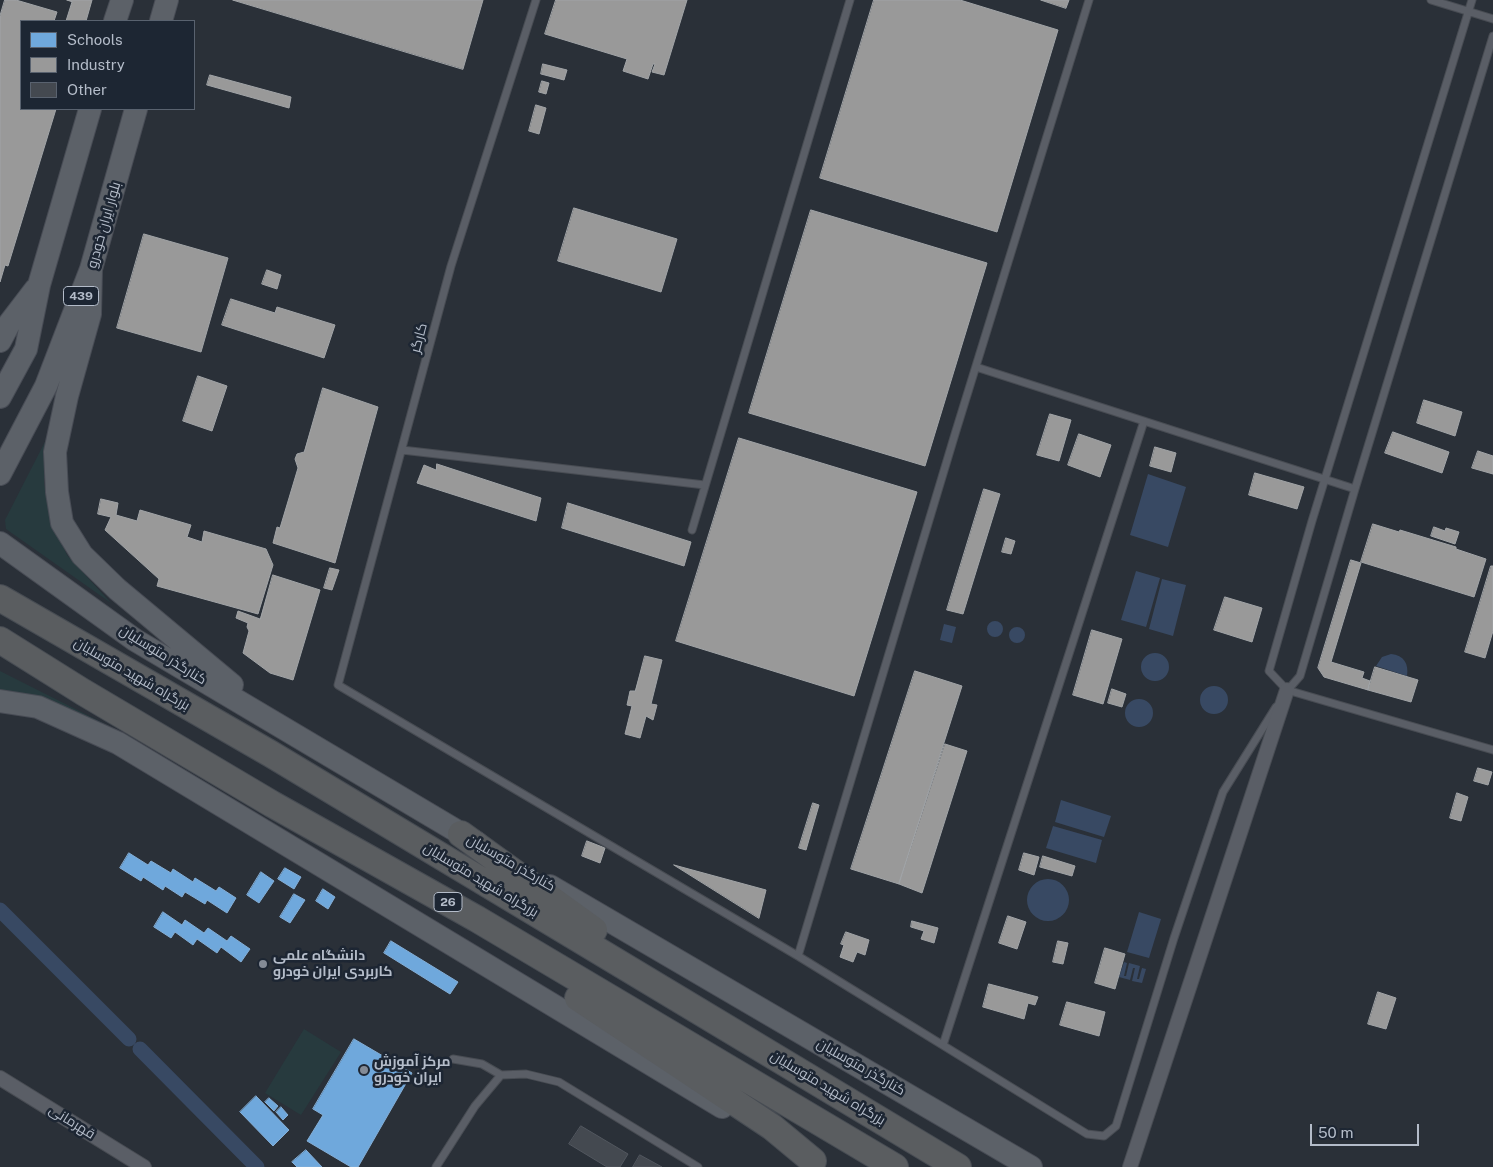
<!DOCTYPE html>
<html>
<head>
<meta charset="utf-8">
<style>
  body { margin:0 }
  #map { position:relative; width:1493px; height:1167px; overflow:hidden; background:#2a3038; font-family:"Public Sans",sans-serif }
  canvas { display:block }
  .legend { position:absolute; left:20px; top:20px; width:175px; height:90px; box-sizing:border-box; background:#1d2633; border:1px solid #59626f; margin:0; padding:6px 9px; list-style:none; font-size:15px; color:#b4bcc9 }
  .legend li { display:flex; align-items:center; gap:10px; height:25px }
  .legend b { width:25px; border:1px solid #59626f }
  .scale { position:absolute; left:1310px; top:1124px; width:109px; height:22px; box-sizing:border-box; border:2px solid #b4bcc9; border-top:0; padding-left:6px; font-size:15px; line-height:18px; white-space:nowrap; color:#b4bcc9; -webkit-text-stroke:4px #1d2633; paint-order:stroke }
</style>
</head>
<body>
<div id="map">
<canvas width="1493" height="1167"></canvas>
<ul class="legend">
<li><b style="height:14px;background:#6fa8dc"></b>Schools</li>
<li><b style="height:14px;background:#999"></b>Industry</li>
<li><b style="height:14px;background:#444950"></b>Other</li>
</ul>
<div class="scale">50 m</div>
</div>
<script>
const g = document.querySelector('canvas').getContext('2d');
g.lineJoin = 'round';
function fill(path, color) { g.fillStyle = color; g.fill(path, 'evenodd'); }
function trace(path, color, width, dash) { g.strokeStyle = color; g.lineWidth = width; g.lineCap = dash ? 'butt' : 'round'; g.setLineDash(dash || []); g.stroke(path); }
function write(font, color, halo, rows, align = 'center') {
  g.font = font + ' "Public Sans",Cairo,sans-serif'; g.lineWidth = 5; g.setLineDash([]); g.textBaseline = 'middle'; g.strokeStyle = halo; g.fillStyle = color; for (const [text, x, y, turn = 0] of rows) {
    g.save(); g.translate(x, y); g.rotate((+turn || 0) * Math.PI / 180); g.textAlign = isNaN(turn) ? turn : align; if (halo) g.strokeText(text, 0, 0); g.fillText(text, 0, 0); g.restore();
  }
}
const green = new Path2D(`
  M 54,424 L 47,452 L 44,483 L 50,517 L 67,555 L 111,603 L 6,529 L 5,520 Z
  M 0,671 L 111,727 L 52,702 L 0,694 Z
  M 304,1029 L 341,1052 L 301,1115 L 265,1093 Z`);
const water = new Path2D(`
  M 1148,474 L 1186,487 L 1168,547 L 1130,535 Z
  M 1136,571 L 1160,578 L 1146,627 L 1121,620 Z
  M 1162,579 L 1186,585 L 1173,636 L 1149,629 Z
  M987 629a8 8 0 1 1 16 0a8 8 0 1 1-16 0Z
  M 944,624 L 956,627 L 952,643 L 940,640 Z
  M1009 635a8 8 0 1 1 16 0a8 8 0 1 1-16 0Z
  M1141 667a14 14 0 1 1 28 0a14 14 0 1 1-28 0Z
  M 1391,654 C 1404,655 1409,664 1407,676 L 1376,666 L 1382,657 Z
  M1200 700a14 14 0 1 1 28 0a14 14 0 1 1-28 0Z
  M1125 713a14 14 0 1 1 28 0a14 14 0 1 1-28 0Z
  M 1061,800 L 1111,816 L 1104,837 L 1055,822 Z
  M 1053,826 L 1102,840 L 1096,863 L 1046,848 Z
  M1027 900a21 21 0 1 1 42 0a21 21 0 1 1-42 0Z
  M 1139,912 L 1161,919 L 1149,958 L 1127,952 Z
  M 1124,962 L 1127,963 L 1124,976 L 1126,976 L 1129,963 L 1140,966 L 1137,979 L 1139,979 L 1142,968 L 1146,969 L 1142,983 L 1132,981 L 1135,968 L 1133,968 L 1130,980 L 1119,977 Z`);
const schools = new Path2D(`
  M 129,853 L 148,865 L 151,861 L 171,873 L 173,869 L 193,882 L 195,878 L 216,891 L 219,887 L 236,898 L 227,913 L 207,900 L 205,904 L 185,892 L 182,897 L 165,886 L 163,890 L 143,877 L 141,881 L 120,868 Z
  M 285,868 L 301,877 L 294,889 L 278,879 Z
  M 261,872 L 274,881 L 259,903 L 247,895 Z
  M 323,889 L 335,897 L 328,909 L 316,901 Z
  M 294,894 L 305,900 L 290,923 L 280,917 Z
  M 163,912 L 182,925 L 185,920 L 204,933 L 208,928 L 227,941 L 231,936 L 250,949 L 241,962 L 221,947 L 217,953 L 197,939 L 193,945 L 175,932 L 171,938 L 154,927 Z
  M 391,941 L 458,982 L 450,994 L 384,953 Z
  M 354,1039 L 412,1073 L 358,1167 L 351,1167 L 307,1141 L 323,1115 L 313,1109 Z
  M 256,1096 L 289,1130 L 273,1146 L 240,1112 Z
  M 269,1098 L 278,1106 L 274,1111 L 265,1102 Z
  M 281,1107 L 288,1115 L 283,1120 L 276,1112 Z
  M 306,1150 L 322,1167 L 297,1167 L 292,1162 Z`);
const industry = new Path2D(`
  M 5,0 L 16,0 L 57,12 L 54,21 L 21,21 L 21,109 L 56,109 L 8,266 L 5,265 L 0,282 L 0,16 Z
  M 67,0 L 92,0 L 86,21 L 66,21 L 72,2 Z
  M 233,0 L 483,0 L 463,69 Z
  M 556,0 L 687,0 L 664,75 L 652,72 L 655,64 L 653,64 L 648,79 L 623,71 L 627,59 L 545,34 Z
  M 874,0 L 960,0 L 1058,30 L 997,232 L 820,178 Z
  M 1041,0 L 1069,0 L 1066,8 Z
  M 543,64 L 567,70 L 564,80 L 541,74 Z
  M 210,75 L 291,97 L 289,108 L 207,85 Z
  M 542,81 L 549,83 L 546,94 L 539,92 Z
  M 536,105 L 546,108 L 539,134 L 529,131 Z
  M 574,208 L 677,239 L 661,292 L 558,261 Z
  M 811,210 L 987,263 L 925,466 L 749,413 Z
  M 144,234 L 228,258 L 201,352 L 117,328 Z
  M 267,270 L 281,275 L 277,289 L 262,284 Z
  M 231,299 L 275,313 L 277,307 L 335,325 L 324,358 L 222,325 Z
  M 198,376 L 227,386 L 212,431 L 183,421 Z
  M 323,388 L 378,407 L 335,563 L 273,543 L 277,527 L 280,528 L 298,468 L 295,459 L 297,454 L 304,452 Z
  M 1424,400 L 1462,412 L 1455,436 L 1417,423 Z
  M 1050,414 L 1071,420 L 1059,461 L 1037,455 Z
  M 1393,432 L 1449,452 L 1442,473 L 1385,453 Z
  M 1079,434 L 1111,445 L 1100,477 L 1068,465 Z
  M 739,438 L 917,492 L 854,696 L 676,641 Z
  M 1155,447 L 1176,453 L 1171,472 L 1150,466 Z
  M 1478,451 L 1493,456 L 1493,474 L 1472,468 Z
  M 437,464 L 541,498 L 536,521 L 417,483 L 424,465 L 436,470 Z
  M 1255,473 L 1304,487 L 1297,509 L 1249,495 Z
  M 984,489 L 1000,494 L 963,614 L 947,610 Z
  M 101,499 L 118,503 L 116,515 L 137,521 L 140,510 L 191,525 L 187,537 L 202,542 L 204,531 L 266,549 L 273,565 L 258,614 L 157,586 L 159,579 L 105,530 L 111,517 L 98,514 Z
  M 568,503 L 691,542 L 684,566 L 562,528 Z
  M 1373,524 L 1399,532 L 1400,530 L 1456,547 L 1456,549 L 1486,559 L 1474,597 L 1361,562 Z
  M 1434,527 L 1445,531 L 1446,528 L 1459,532 L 1455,544 L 1431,536 Z
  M 1006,538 L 1015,541 L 1011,554 L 1002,552 Z
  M 1351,560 L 1361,563 L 1331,662 L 1364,672 L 1362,678 L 1370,681 L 1368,690 L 1324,677 L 1318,668 Z
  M 1491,566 L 1493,566 L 1493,631 L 1485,658 L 1465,652 Z
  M 330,568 L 339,570 L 332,590 L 324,588 Z
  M 273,575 L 320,590 L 293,680 L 270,673 L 243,653 L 249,631 L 247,627 L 248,623 L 236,618 L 238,611 L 260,619 Z
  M 1225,597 L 1262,608 L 1252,642 L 1214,630 Z
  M 1092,630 L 1122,639 L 1103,704 L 1073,695 Z
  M 645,656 L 662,660 L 651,704 L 657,705 L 653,720 L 646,716 L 640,738 L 625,734 L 632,706 L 627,705 L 630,691 L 635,691 Z
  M 1375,667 L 1418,680 L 1411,702 L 1368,690 Z
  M 915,671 L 962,686 L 899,884 L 851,869 Z
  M 1112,689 L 1126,694 L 1122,707 L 1108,703 Z
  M 945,744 L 967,751 L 922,893 L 899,884 Z
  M 1478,768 L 1492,772 L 1488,785 L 1474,781 Z
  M 1457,793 L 1468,797 L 1461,821 L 1450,818 Z
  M 813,803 L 819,805 L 806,850 L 799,848 Z
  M 587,841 L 605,848 L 600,863 L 582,856 Z
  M 1024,853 L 1039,857 L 1034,875 L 1019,870 Z
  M 1043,856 L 1075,866 L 1072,876 L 1040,867 Z
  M 674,865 L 766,890 L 759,918 Z
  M 1008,916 L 1026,922 L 1017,949 L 999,943 Z
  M 912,921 L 938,928 L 934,943 L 921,939 L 924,931 L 911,927 Z
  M 846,932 L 869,940 L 865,955 L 857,952 L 853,962 L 840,957 L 844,945 L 841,944 Z
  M 1058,941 L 1068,943 L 1063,964 L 1053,962 Z
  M 1105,948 L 1125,954 L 1115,989 L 1095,983 Z
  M 989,984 L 1038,997 L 1035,1005 L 1028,1003 L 1024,1019 L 983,1007 Z
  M 1378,992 L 1396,998 L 1386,1029 L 1368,1024 Z
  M 1067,1002 L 1105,1012 L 1099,1036 L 1060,1025 Z`);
const canal = new Path2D(`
  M 0,910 L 129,1039
  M 140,1049 L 257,1167`);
const building = new Path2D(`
  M 581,1126 L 628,1154 L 620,1167 L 607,1167 L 569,1144 Z
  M 640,1155 L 662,1167 L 633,1167 Z`);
const lane = new Path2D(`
  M 536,0 L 451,266 L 338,685 L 798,956 L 1087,1134 L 1104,1136 L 1116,1126 L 1174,938 L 1223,792 L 1276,707
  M 1431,0 L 1493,19
  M 1472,0 L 1312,521 L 1269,671 L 1287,690 L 1493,750
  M 976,367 L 1355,489
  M 402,450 L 705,485
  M 692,530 L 850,0
  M 1286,692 L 1300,676 L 1355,489 L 1493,36
  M 798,956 L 955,434 L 1089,0
  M 943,1045 L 1144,421
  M 453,1059 L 482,1064 L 501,1075
  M 436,1167 L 475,1106 L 501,1075 L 526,1074 L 559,1082 L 698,1167`);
const street = new Path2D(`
  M 0,1078 L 144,1167
  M 1130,1167 L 1287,690`);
const primary = new Path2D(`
  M 115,21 L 122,0
  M 161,21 L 167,0
  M 91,269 L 90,314 L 67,396 L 55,452 L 57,492 L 62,523 L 82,555 L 117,589 L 232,685
  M 0,341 L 9,324 L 35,290
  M 0,397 L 26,349 L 39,285 L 90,109
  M 0,474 L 46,386 L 91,269 L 136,109
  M 0,543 L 135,640 L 477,843
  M 0,701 L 38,707 L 118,743 L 722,1107
  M 550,886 L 1031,1167`);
const highway = new Path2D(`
  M 0,598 L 271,754 L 958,1167
  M 0,640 L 83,692 L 272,804 L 477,919 L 895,1167
  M 461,834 L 594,930
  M 578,998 L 772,1127 L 813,1161`);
const markers = [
  [263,964,5,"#848b96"],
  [364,1070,5,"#848b96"]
];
const shields = [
  [81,296,35],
  [448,902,28]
];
const shieldNames = [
  ["439",81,296],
  ["26",448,902]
];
const streetNames = [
  ["بلوار ایران خودرو",104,225,-74],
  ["کارگر",419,338,-75],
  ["کنارگذر متوسلیان",163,655,32],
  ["بزرگراه شهید متوسلیان",132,674,30],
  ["کنارگذر متوسلیان",511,863,30],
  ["بزرگراه شهید متوسلیان",481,880,31],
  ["کنارگذر متوسلیان",861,1067,30],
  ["بزرگراه شهید متوسلیان",828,1088,31],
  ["قهرمانی",72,1122,32]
];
const poiNames = [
  ["دانشگاه علمی",273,956],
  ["کاربردی ایران خودرو",273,972],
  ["مرکز آموزش",374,1062],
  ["ایران خودرو",374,1078]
];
fill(green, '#273a3e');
fill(water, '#384963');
fill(schools, '#6fa8dc');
trace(schools, '#84aed6', 1);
fill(industry, '#999');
trace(industry, '#a1a4a7', 1);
trace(canal, '#384963', 15);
fill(building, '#444950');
trace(building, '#52575f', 1);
trace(lane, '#484c53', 9);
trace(street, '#484c53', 16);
trace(primary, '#484c55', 24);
trace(highway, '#474c53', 28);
trace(lane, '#5a5e66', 7);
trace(street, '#5a5e66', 14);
trace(primary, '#5c6168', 22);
trace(highway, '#5a5d60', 26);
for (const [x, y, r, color] of markers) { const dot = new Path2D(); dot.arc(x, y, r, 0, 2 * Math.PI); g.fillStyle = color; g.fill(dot); trace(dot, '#1d2633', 2); }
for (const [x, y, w] of shields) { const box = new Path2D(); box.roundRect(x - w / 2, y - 9.5, w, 19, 4); g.fillStyle = '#1d2633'; g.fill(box); trace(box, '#b4bcc9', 1); }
write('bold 12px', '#b4bcc9', null, shieldNames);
write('14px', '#b4bcc9', '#1d2633', streetNames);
write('bold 14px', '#b4bcc9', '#1d2633', poiNames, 'left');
</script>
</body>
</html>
